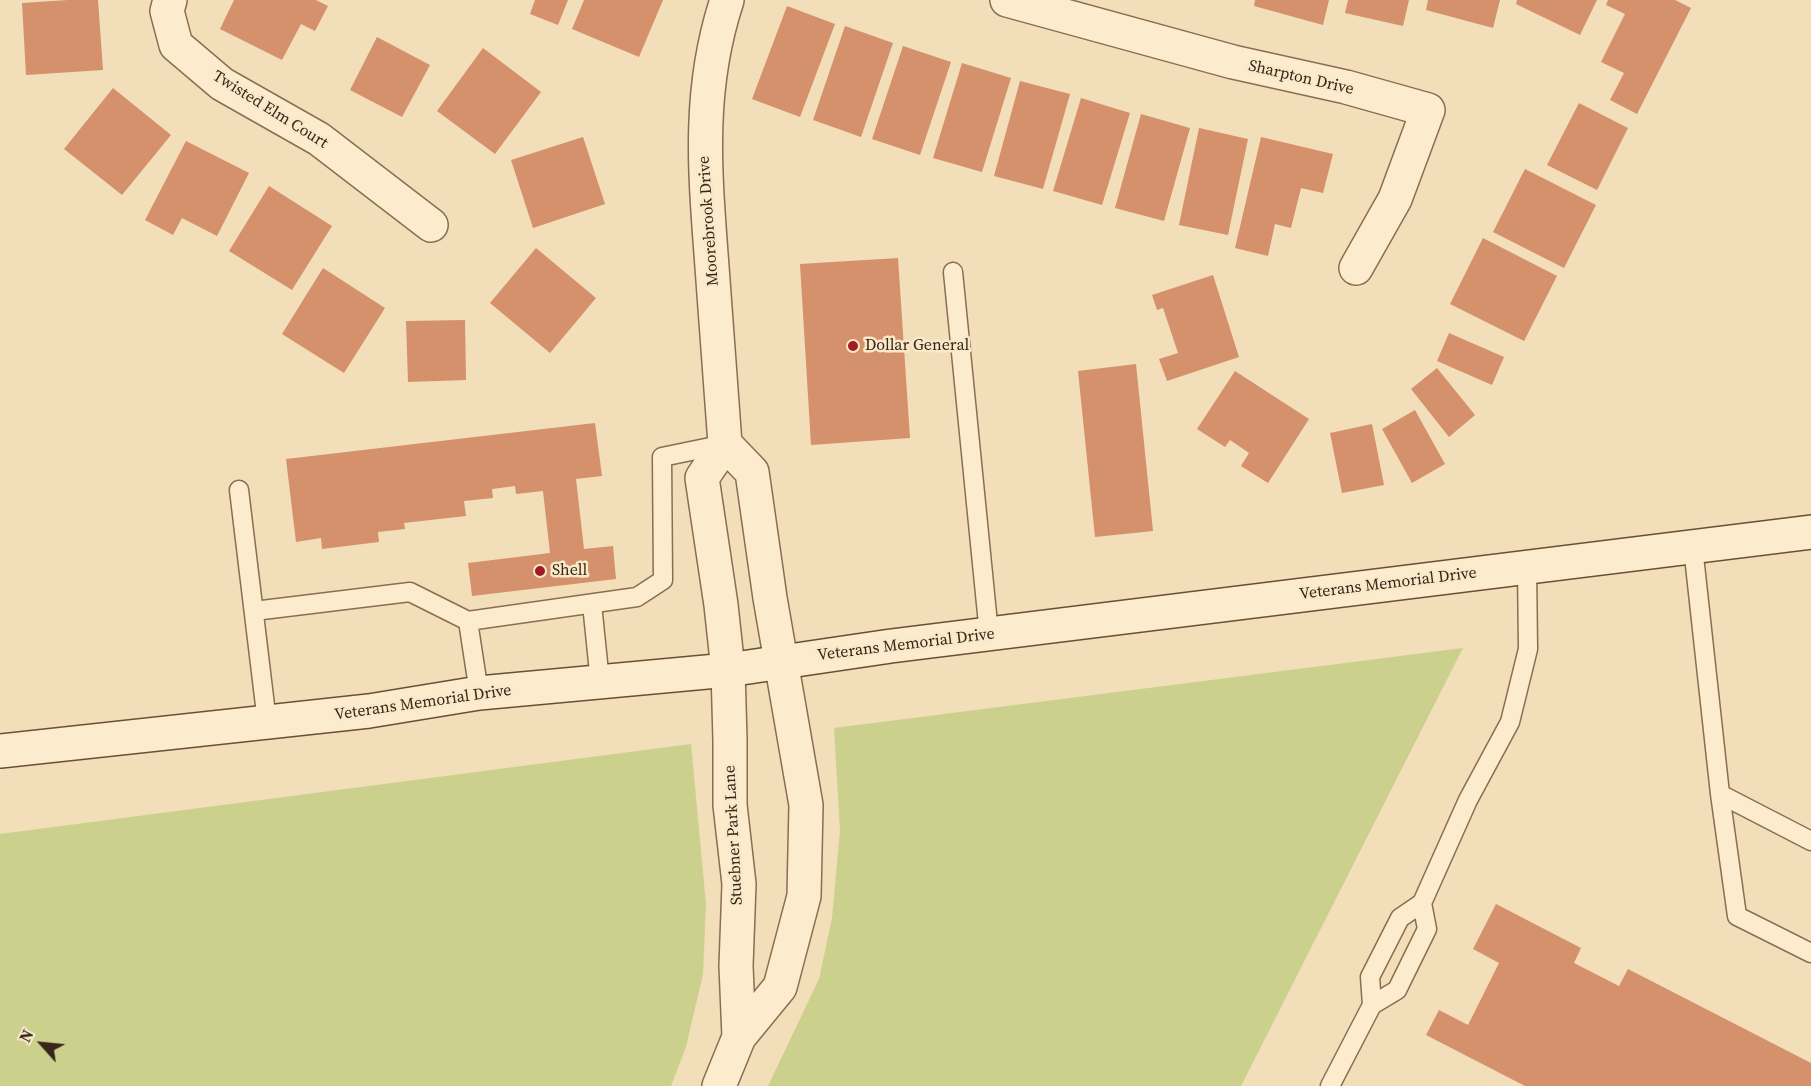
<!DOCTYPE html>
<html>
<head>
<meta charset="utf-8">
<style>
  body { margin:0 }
  #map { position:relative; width:1811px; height:1086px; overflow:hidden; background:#f2deb9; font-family:"Source Serif 4",serif }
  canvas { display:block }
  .north { position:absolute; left:12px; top:1014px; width:60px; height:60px; -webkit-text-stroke:4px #f9e9c9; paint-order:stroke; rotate:297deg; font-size:16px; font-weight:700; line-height:24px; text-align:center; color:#372619 }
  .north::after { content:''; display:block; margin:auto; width:21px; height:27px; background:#372619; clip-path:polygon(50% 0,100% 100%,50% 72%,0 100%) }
</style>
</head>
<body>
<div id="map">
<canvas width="1811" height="1086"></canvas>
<div class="north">N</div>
</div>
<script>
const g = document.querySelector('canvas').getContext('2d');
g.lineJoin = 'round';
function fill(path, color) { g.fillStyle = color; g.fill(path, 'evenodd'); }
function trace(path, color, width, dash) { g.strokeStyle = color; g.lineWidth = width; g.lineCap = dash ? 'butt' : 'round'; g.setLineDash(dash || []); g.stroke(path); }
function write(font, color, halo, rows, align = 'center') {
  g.font = font + ' "Source Serif 4",serif'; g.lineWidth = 5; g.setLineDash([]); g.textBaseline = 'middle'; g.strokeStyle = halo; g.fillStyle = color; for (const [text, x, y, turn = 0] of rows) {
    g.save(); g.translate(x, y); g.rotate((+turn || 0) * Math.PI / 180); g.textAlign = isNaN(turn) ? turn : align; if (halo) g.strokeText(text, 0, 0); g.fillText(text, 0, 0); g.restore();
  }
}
const green = new Path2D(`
  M 1463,648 L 1241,1086 L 768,1086 L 819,979 L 832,918 L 840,831 L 834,728 Z
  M 691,744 L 706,904 L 703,974 L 686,1047 L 671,1086 L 0,1086 L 0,834 Z`);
const building = new Path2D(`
  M 68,0 L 98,0 L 103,70 L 26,75 L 22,3 Z
  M 234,0 L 316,0 L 328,6 L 315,31 L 301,24 L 282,60 L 220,29 Z
  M 535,0 L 568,0 L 558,25 L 530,14 Z
  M 584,0 L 663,0 L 639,57 L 572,29 Z
  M 1255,0 L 1329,0 L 1323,25 L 1254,6 Z
  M 1348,0 L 1409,0 L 1403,26 L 1345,13 Z
  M 1428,0 L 1500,0 L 1493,28 L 1426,10 Z
  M 1517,0 L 1597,0 L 1580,35 L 1516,4 Z
  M 1608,0 L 1675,0 L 1691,8 L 1637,114 L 1610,100 L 1624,73 L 1601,62 L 1625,14 L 1606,5 Z
  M 787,6 L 835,24 L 800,117 L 752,99 Z
  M 845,26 L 893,43 L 861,137 L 813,120 Z
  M 377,37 L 430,65 L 402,117 L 350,90 Z
  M 903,46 L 951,62 L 920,155 L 872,139 Z
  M 483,48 L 541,92 L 495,154 L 437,111 Z
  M 962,63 L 1011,78 L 982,172 L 933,158 Z
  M 1020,81 L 1070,94 L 1043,189 L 994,176 Z
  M 113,88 L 171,135 L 122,195 L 64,149 Z
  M 1081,98 L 1130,113 L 1102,205 L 1053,191 Z
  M 1579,103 L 1628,128 L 1597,190 L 1547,165 Z
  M 1141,114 L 1190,128 L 1164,221 L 1115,208 Z
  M 1199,128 L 1248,139 L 1228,235 L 1179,225 Z
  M 583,137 L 605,204 L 533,228 L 511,160 Z
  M 1261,137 L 1333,154 L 1323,193 L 1301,188 L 1291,228 L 1275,224 L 1268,256 L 1235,248 Z
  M 186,141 L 249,173 L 217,236 L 182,218 L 173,235 L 145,220 Z
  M 1525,169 L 1596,205 L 1564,268 L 1493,232 Z
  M 269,186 L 332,226 L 292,290 L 229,251 Z
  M 1483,238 L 1557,276 L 1524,341 L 1450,304 Z
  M 536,248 L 596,298 L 550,353 L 490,303 Z
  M 898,258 L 910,438 L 811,445 L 800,264 Z
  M 323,268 L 385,308 L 344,373 L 282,334 Z
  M 1213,275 L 1239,357 L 1167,381 L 1159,359 L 1178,353 L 1163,308 L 1157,310 L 1152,295 Z
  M 465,320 L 466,380 L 408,382 L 406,321 Z
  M 1449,333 L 1504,357 L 1492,385 L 1437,361 Z
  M 1136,364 L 1153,531 L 1095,537 L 1078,371 Z
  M 1437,368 L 1475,415 L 1449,437 L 1411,389 Z
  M 1235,371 L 1309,419 L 1268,483 L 1241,466 L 1249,453 L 1230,440 L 1225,447 L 1197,429 Z
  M 1415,410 L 1445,464 L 1412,483 L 1382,429 Z
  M 595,423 L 602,476 L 576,479 L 584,549 L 613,546 L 616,579 L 472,596 L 468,563 L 550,553 L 543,491 L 516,494 L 515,486 L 492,489 L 493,498 L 464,501 L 466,516 L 404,523 L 405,529 L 378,532 L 379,542 L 322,549 L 321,538 L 296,542 L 286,459 Z
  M 1372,424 L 1384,485 L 1342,493 L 1330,433 Z
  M 1496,904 L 1581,948 L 1574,963 L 1619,986 L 1628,969 L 1811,1063 L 1811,1086 L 1525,1086 L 1426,1035 L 1439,1010 L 1468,1025 L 1499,963 L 1473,949 Z`);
const service = new Path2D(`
  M 953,272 L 989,634
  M 239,490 L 267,722
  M 1693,547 L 1720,794 L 1737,916 L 1811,953
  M 592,604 L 600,682
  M 254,611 L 410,592 L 468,621 L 637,597 L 663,580 L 662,457 L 725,444
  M 468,621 L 479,693
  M 1720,794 L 1811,841
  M 1372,1005 L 1370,977 L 1400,918 L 1422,903 L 1468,800 L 1510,722 L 1528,649 L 1527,567
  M 1330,1086 L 1372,1005 L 1397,990 L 1427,929 L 1422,903`);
const minor = new Path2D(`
  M 170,0 L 167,11 L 176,45 L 222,84 L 319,139 L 431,225
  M 727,0 C 697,91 705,173 712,267 C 716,326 721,385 725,444 L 702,478 L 721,605 L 728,670 L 730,740 L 730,805 L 739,884 L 736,966 L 739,1037
  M 1007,0 L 1233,62 L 1346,87 L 1428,110 L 1395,199 L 1356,268
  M 719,1086 L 739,1037 L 780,987 L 804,896 L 806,805 L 770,598 L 752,472 L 725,444`);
const secondary = new Path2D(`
  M 0,751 L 369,711 L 479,693 L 728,670 L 891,646 L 1811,532`);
const markers = [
  [853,346,6,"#9e1c24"],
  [540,571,6,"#9e1c24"]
];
const streetNames = [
  ["Sharpton Drive",1301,78,13],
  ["Twisted Elm Court",270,110,32],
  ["Moorebrook Drive",709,221,-94],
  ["Veterans Memorial Drive",1388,584,-7],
  ["Veterans Memorial Drive",906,645,-7],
  ["Veterans Memorial Drive",423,703,-8],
  ["Stuebner Park Lane",734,835,-93]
];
const poiNames = [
  ["Dollar General",865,346],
  ["Shell",552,571]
];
fill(green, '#ccd08d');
fill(building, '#d4916b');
trace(service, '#8a6d52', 21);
trace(minor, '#8a6d52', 36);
trace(secondary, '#6b4e36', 36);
trace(service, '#fceccd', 18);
trace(minor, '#fceccd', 33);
trace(secondary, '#fceccd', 33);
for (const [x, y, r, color] of markers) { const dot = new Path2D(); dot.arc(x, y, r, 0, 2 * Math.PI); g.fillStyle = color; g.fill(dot); trace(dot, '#f9e9c9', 2); }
write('16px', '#372619', '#f9e9c9', streetNames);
write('16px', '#372619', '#f9e9c9', poiNames, 'left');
</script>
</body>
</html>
